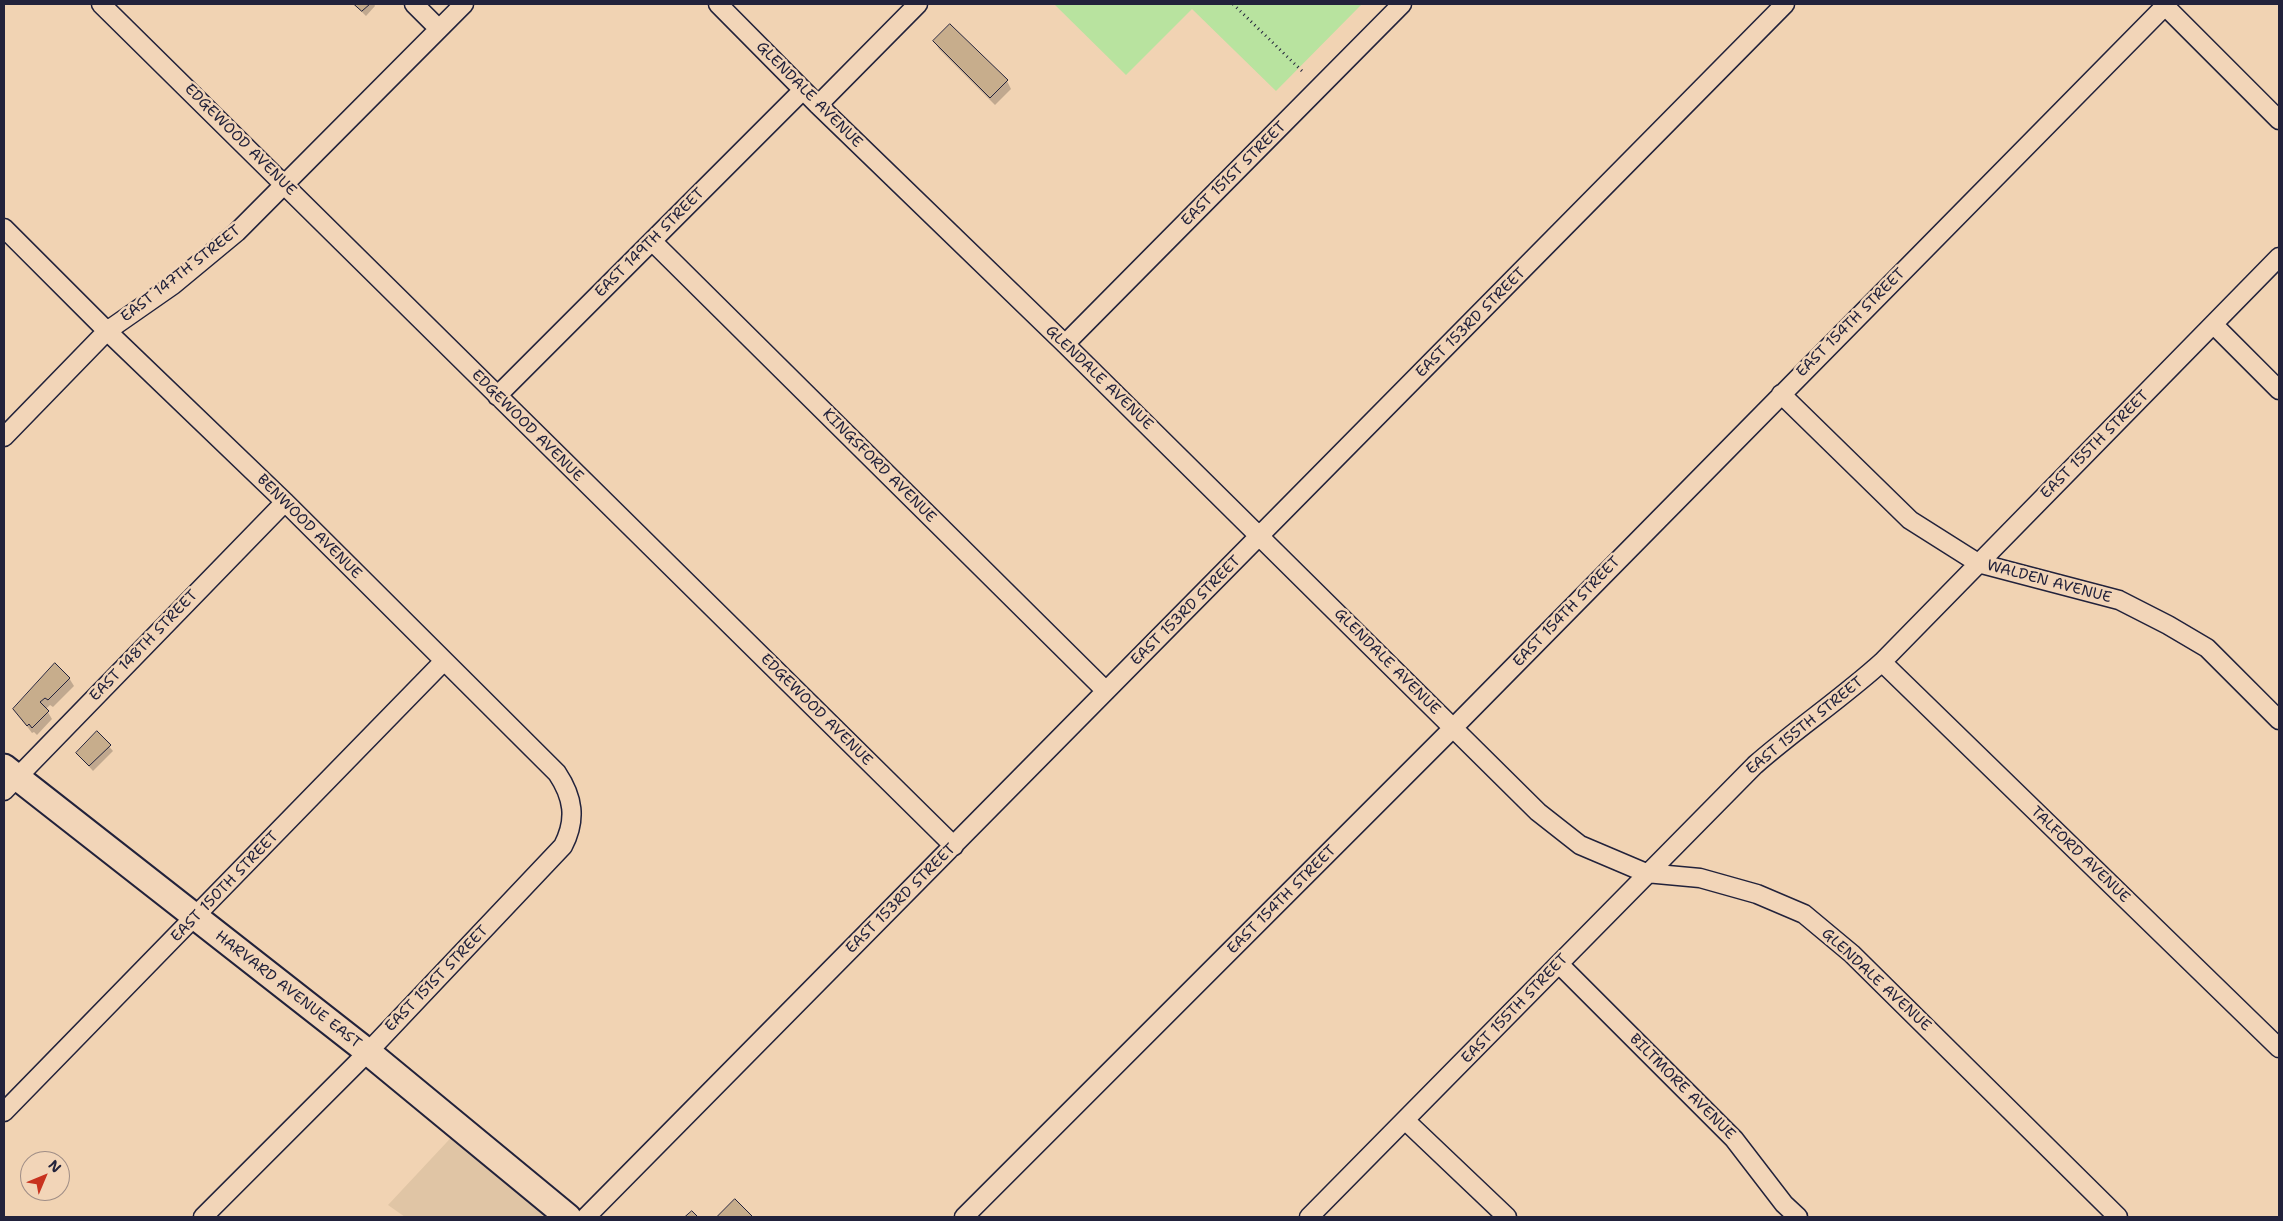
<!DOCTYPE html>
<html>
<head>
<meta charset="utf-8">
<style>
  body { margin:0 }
  #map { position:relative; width:2283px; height:1221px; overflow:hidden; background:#f1d3b3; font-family:"Shantell Sans",sans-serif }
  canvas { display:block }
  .frame { position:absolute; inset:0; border:5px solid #22223b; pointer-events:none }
  .north { position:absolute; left:20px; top:1151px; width:50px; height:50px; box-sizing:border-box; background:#f2d5b8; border:1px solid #9f8d86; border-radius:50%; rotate:45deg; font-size:14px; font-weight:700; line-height:20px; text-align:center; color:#22223b }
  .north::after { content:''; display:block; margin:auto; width:18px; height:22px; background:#c8321e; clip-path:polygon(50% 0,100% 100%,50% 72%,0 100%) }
</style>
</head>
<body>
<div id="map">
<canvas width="2283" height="1221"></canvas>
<div class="frame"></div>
<div class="north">N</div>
</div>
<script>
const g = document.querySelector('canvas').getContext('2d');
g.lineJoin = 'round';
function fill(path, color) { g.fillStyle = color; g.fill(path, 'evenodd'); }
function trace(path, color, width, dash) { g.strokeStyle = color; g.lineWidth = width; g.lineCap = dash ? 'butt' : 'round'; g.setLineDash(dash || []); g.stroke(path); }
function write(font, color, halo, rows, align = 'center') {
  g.font = font + ' "Shantell Sans",sans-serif'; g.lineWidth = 5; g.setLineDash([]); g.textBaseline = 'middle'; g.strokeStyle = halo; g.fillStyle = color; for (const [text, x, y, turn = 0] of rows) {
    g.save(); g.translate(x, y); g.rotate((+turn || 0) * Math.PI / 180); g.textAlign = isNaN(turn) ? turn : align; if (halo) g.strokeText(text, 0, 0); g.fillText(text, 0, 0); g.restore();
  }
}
const built = new Path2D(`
  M 460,1128 L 568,1217 L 405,1217 L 388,1205 Z`);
const green = new Path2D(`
  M 1054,4 L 1362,4 L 1276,91 L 1192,9 L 1126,75 Z`);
const shadow = new Path2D(`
  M 354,4 L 374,4 L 375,6 L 366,16 Z
  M 934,41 L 1007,81 L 1011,89 L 995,105 L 939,49 Z
  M 69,678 L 74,686 L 53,707 L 50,705 L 46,709 L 52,719 L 37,735 L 34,732 L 32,733 L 14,709 Z
  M 97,733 L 113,751 L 93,771 L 77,753 Z`);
const building = new Path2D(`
  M 354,4 L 370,4 L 362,11 Z
  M 950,24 L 1008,80 L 990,98 L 933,41 Z
  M 55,663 L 70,678 L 48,700 L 45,698 L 40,702 L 49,711 L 32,728 L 29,724 L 27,726 L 13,709 Z
  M 97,731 L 111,745 L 89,766 L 76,753 Z
  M 735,1199 L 753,1217 L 717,1217 Z
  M 692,1211 L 698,1217 L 685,1217 Z`);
const path = new Path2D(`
  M 1233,4 L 1302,71`);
const street = new Path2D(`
  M 101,4 L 954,846
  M 414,4 L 439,29
  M 718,4 L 818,105 L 1065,344 L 1538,812 L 1580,845 L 1646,873 L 1700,878 L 1757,894 L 1804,914 L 1852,954 L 2118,1217
  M 2165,6 L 2279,120
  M 818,105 L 918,4
  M 4,228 L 107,331 L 285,502 L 557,773 C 573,797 577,819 563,846 L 368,1052 L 203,1217
  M 652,241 L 1106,691
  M 2214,325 L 2279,390
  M 1065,344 L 1402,4
  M 1781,394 L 1910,520 L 1978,563 L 2119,600 L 2168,625 L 2207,648 L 2279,720
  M 497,396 L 803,90
  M 4,437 L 107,331 L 173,285 L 237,232 L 464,4
  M 1882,662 L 2279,1048
  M 4,791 L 285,502
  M 1559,964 L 1734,1139 L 1784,1204 L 1798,1217
  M 4,1112 L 444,661
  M 1406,1121 L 1507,1217
  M 586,1217 L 1785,4
  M 964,1217 L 1454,727 L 2167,4
  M 1309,1217 L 1755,765 C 1796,729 1841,699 1882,662 L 2279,257`);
const secondary = new Path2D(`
  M 4,767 L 368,1052 L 568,1217`);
const streetNames = [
  ["GLENDALE AVENUE",809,95,45],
  ["EDGEWOOD AVENUE",240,140,45],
  ["EAST 151ST STREET",1234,174,-45],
  ["EAST 149TH STREET",650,243,-45],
  ["EAST 147TH STREET",181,274,-38],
  ["EAST 153RD STREET",1471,323,-45],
  ["EAST 154TH STREET",1851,323,-45],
  ["GLENDALE AVENUE",1099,378,44],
  ["EDGEWOOD AVENUE",527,426,45],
  ["EAST 155TH STREET",2095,445,-45],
  ["KINGSFORD AVENUE",879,466,45],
  ["BENWOOD AVENUE",309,527,45],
  ["WALDEN AVENUE",2049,582,15],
  ["EAST 153RD STREET",1186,611,-45],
  ["EAST 154TH STREET",1567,612,-46],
  ["EAST 148TH STREET",144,646,-46],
  ["GLENDALE AVENUE",1387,662,45],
  ["EDGEWOOD AVENUE",816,710,45],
  ["EAST 155TH STREET",1805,726,-39],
  ["TALFORD AVENUE",2080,855,44],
  ["EAST 150TH STREET",225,887,-46],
  ["EAST 153RD STREET",901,899,-45],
  ["EAST 154TH STREET",1282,900,-45],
  ["EAST 151ST STREET",437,979,-46],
  ["GLENDALE AVENUE",1876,980,43],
  ["HARVARD AVENUE EAST",288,990,38],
  ["EAST 155TH STREET",1515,1009,-46],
  ["BILTMORE AVENUE",1682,1087,45]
];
fill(built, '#e0c5a5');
fill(green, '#b8e39f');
fill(shadow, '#0003');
fill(building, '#c7ad8c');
trace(building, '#22223b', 1);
trace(street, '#22223b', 21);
trace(secondary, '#22223b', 29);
trace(path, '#22223b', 3, [1, 4]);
trace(street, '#f2d5b8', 18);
trace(secondary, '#f2d5b8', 25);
write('15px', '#22223b', '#f2d5b8', streetNames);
</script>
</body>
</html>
